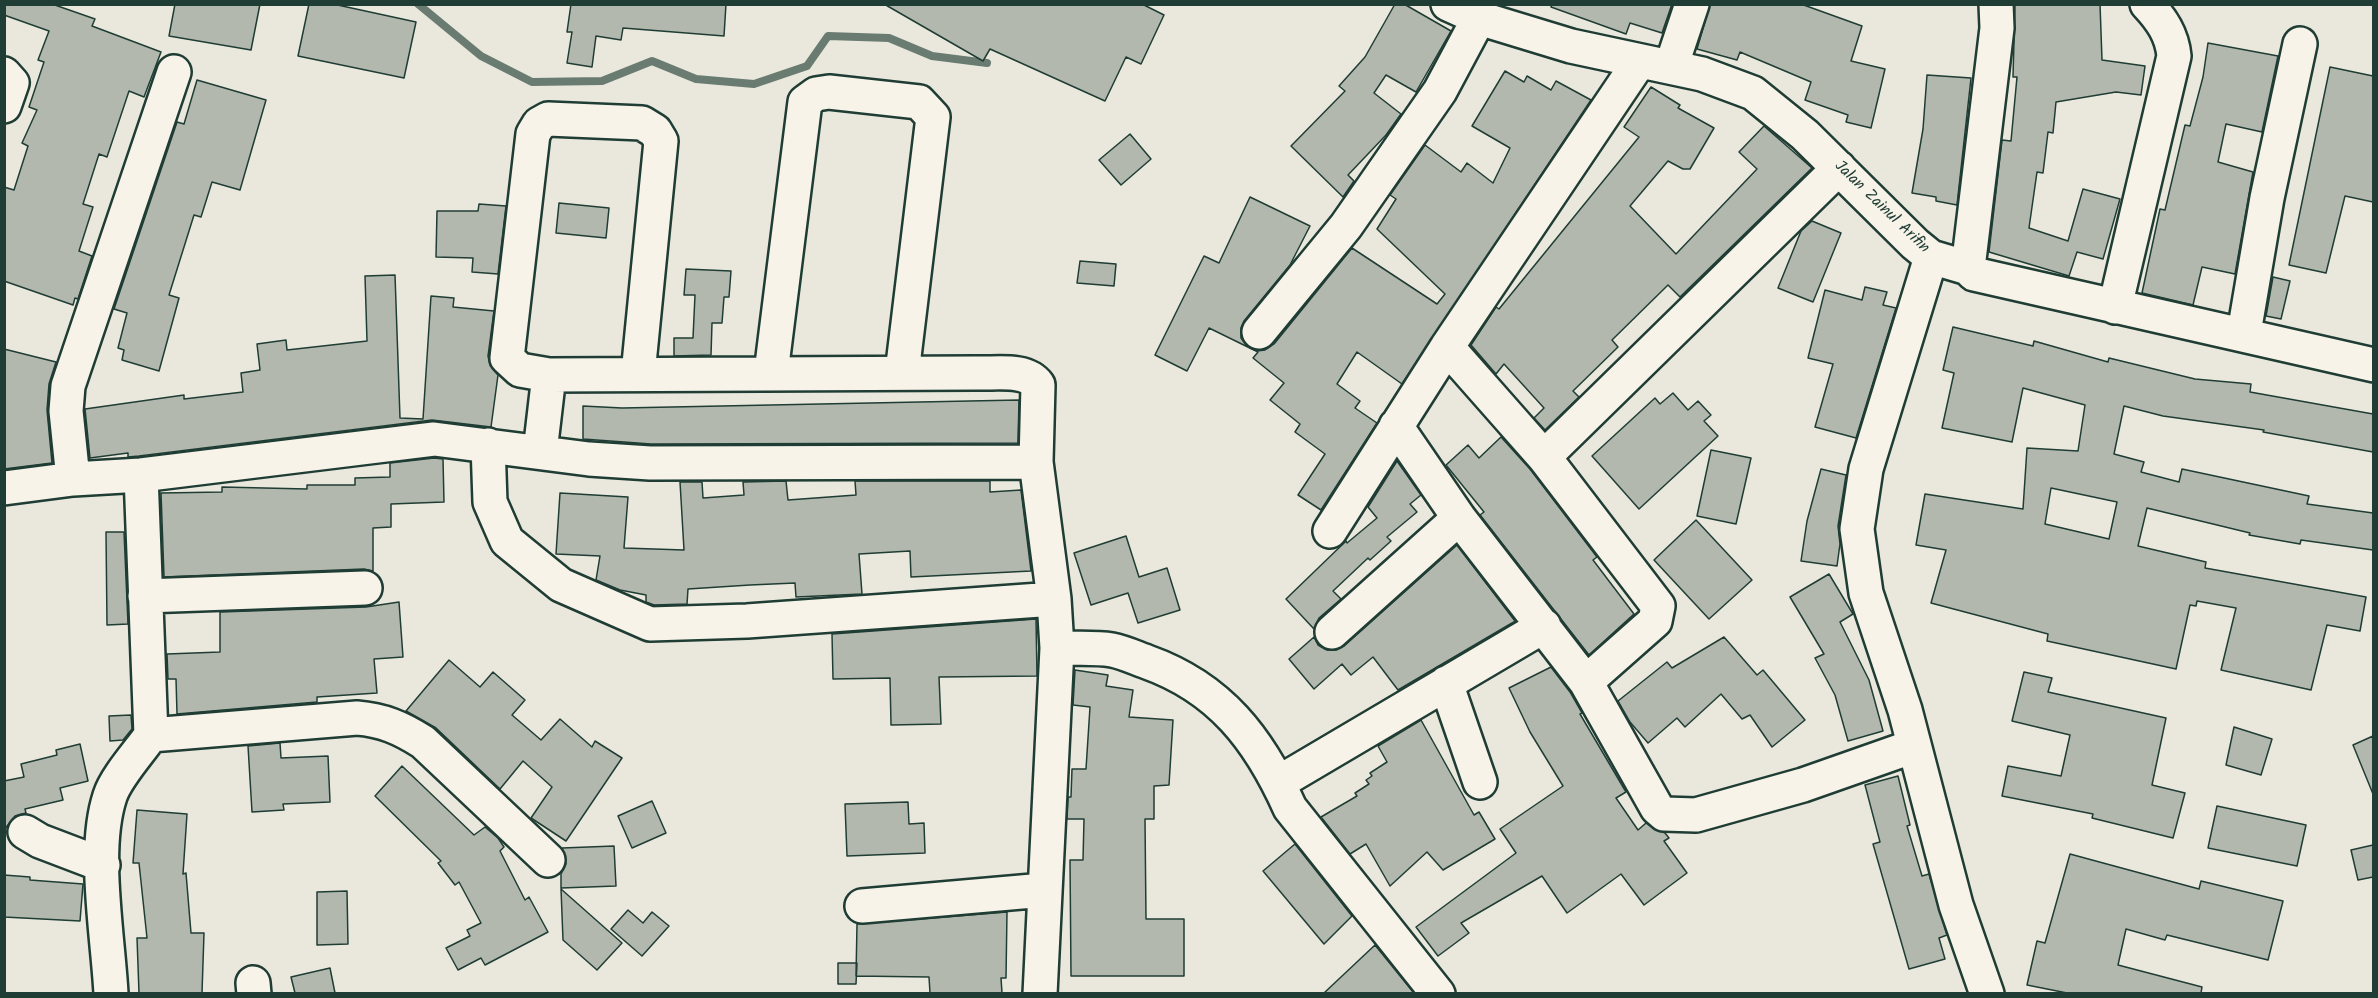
<!DOCTYPE html>
<html>
<head>
<meta charset="utf-8">
<style>
  body { margin:0 }
  #map { position:relative; width:2378px; height:998px; overflow:hidden; background:#eae8dd; font-family:Kalam,sans-serif }
  canvas { display:block }
  .frame { position:absolute; inset:0; border:6px solid #1f3d34; pointer-events:none }
</style>
</head>
<body>
<div id="map">
<canvas width="2378" height="998"></canvas>
<div class="frame"></div>
</div>
<script>
const g = document.querySelector('canvas').getContext('2d');
g.lineJoin = 'round';
function trace(path, color, width, dash) { g.strokeStyle = color; g.lineWidth = width; g.lineCap = dash ? 'butt' : 'round'; g.setLineDash(dash || []); g.stroke(path); }
function fill(path, color) { g.fillStyle = color; g.fill(path, 'evenodd'); }
function write(font, color, halo, rows, align = 'center') {
  g.font = font + ' Kalam,sans-serif'; g.lineWidth = 6; g.setLineDash([]); g.textBaseline = 'middle'; g.strokeStyle = halo; g.fillStyle = color; for (const [text, x, y, turn = 0] of rows) {
    g.save(); g.translate(x, y); g.rotate((+turn || 0) * Math.PI / 180); g.textAlign = isNaN(turn) ? turn : align; if (halo) g.strokeText(text, 0, 0); g.fillText(text, 0, 0); g.restore();
  }
}
const stream = new Path2D(`
  M 418,4 L 481,56 L 532,82 L 602,81 L 652,61 L 696,79 L 754,84 L 807,66 L 828,36 L 889,38 L 932,56 L 987,63`);
const building = new Path2D(`
  M 4,4 L 52,4 L 95,19 L 92,26 L 161,52 L 144,97 L 129,91 L 107,157 L 99,154 L 83,204 L 93,207 L 79,251 L 92,256 L 78,299 L 75,298 L 73,305 L 4,281 L 4,187 L 14,190 L 28,146 L 22,143 L 37,110 L 29,107 L 44,62 L 38,60 L 49,31 L 4,15 Z
  M 175,4 L 260,4 L 251,50 L 169,36 Z
  M 309,4 L 333,4 L 416,22 L 404,78 L 298,56 Z
  M 571,4 L 726,4 L 724,36 L 623,28 L 621,40 L 596,36 L 592,67 L 567,63 L 572,32 L 567,32 Z
  M 884,4 L 1142,4 L 1164,15 L 1141,64 L 1126,57 L 1105,101 L 990,49 L 983,61 Z
  M 1395,4 L 1404,4 L 1451,31 L 1416,92 L 1386,75 L 1374,93 L 1401,114 L 1386,135 L 1348,175 L 1354,181 L 1343,197 L 1291,146 L 1345,91 L 1339,86 L 1365,57 Z
  M 1552,4 L 1672,4 L 1662,33 L 1630,23 L 1626,34 L 1551,7 Z
  M 1710,4 L 1801,4 L 1862,26 L 1851,61 L 1885,69 L 1871,128 L 1846,122 L 1848,115 L 1805,100 L 1811,82 L 1740,52 L 1737,60 L 1697,49 Z
  M 2015,4 L 2100,4 L 2102,60 L 2145,66 L 2141,95 L 2116,92 L 2056,102 L 2053,133 L 2048,132 L 2043,173 L 2037,172 L 2029,228 L 2068,241 L 2083,189 L 2120,199 L 2103,259 L 2077,252 L 2069,276 L 1989,252 L 2002,140 L 2011,141 L 2017,77 L 2013,77 Z
  M 2208,43 L 2278,56 L 2262,132 L 2226,124 L 2218,162 L 2253,172 L 2235,274 L 2202,267 L 2193,305 L 2142,293 L 2160,209 L 2165,210 L 2185,125 L 2190,126 L 2203,77 Z
  M 2330,67 L 2373,76 L 2373,202 L 2345,196 L 2326,273 L 2289,265 Z
  M 1505,71 L 1524,82 L 1527,76 L 1551,90 L 1556,81 L 1591,100 L 1402,384 L 1357,352 L 1337,384 L 1360,401 L 1355,408 L 1377,423 L 1321,510 L 1298,495 L 1325,454 L 1295,432 L 1300,424 L 1270,400 L 1284,383 L 1253,358 L 1258,352 L 1209,328 L 1187,371 L 1155,355 L 1204,256 L 1219,263 L 1250,197 L 1310,226 L 1290,265 L 1244,321 L 1241,328 L 1241,338 L 1248,347 L 1257,351 L 1265,350 L 1274,344 L 1352,248 L 1437,304 L 1445,294 L 1377,229 L 1396,199 L 1390,195 L 1425,145 L 1461,172 L 1467,163 L 1493,183 L 1510,148 L 1472,126 Z
  M 1927,75 L 1971,78 L 1957,205 L 1936,201 L 1936,197 L 1912,193 L 1923,129 Z
  M 197,80 L 266,100 L 240,190 L 212,182 L 201,217 L 194,215 L 169,295 L 179,298 L 159,371 L 122,360 L 124,350 L 118,348 L 127,313 L 114,309 L 177,122 L 184,124 Z
  M 1651,87 L 1680,105 L 1678,108 L 1714,128 L 1690,169 L 1683,169 L 1668,161 L 1630,206 L 1676,254 L 1757,169 L 1739,152 L 1764,126 L 1812,168 L 1680,297 L 1668,285 L 1612,340 L 1618,347 L 1573,391 L 1579,397 L 1545,430 L 1534,418 L 1544,408 L 1504,364 L 1496,374 L 1471,345 L 1496,307 L 1499,309 L 1639,137 L 1624,127 Z
  M 1130,134 L 1151,159 L 1121,185 L 1099,160 Z
  M 559,203 L 609,208 L 606,238 L 556,233 Z
  M 479,204 L 506,206 L 498,274 L 472,272 L 473,258 L 436,257 L 437,211 L 478,211 Z
  M 1812,221 L 1841,233 L 1813,302 L 1778,288 L 1801,231 Z
  M 1080,261 L 1116,264 L 1114,286 L 1077,283 Z
  M 686,269 L 731,271 L 729,297 L 724,297 L 722,323 L 712,323 L 711,355 L 674,356 L 674,338 L 693,338 L 695,295 L 684,295 Z
  M 395,275 L 400,418 L 423,419 L 431,296 L 454,298 L 453,307 L 494,311 L 488,356 L 490,365 L 498,375 L 491,427 L 432,420 L 139,456 L 128,457 L 128,453 L 90,458 L 85,409 L 184,395 L 184,399 L 243,392 L 241,373 L 260,370 L 257,344 L 286,340 L 287,350 L 367,341 L 365,276 Z
  M 2273,277 L 2290,281 L 2281,319 L 2266,316 Z
  M 1865,287 L 1887,292 L 1883,305 L 1896,308 L 1856,438 L 1815,427 L 1833,364 L 1808,358 L 1825,290 L 1862,300 Z
  M 1953,327 L 2033,346 L 2034,341 L 2108,362 L 2109,358 L 2195,379 L 2251,384 L 2250,392 L 2373,414 L 2373,452 L 2263,432 L 2264,430 L 2163,416 L 2124,406 L 2114,454 L 2144,462 L 2141,472 L 2179,482 L 2182,469 L 2309,496 L 2307,504 L 2373,513 L 2373,550 L 2301,540 L 2300,544 L 2249,535 L 2250,533 L 2147,508 L 2138,546 L 2206,562 L 2205,568 L 2366,597 L 2360,631 L 2327,625 L 2311,690 L 2221,670 L 2236,608 L 2197,601 L 2196,606 L 2190,605 L 2176,669 L 2047,641 L 2048,634 L 1931,603 L 1946,550 L 1916,545 L 1925,494 L 2023,509 L 2027,448 L 2078,451 L 2085,405 L 2023,388 L 2012,442 L 1942,428 L 1954,373 L 1943,370 ZM 2051,488 L 2117,502 L 2109,539 L 2045,524 Z
  M 4,349 L 56,362 L 49,384 L 47,410 L 52,463 L 4,469 Z
  M 1673,393 L 1688,410 L 1698,401 L 1711,415 L 1704,421 L 1718,436 L 1639,509 L 1592,456 L 1655,398 L 1660,404 Z
  M 1019,400 L 1018,443 L 651,444 L 583,439 L 583,406 L 622,408 Z
  M 1501,437 L 1530,469 L 1597,557 L 1593,560 L 1634,614 L 1589,655 L 1480,515 L 1484,512 L 1446,465 L 1468,445 L 1479,458 Z
  M 1711,450 L 1751,458 L 1736,524 L 1697,516 Z
  M 434,458 L 443,459 L 444,502 L 391,504 L 391,527 L 373,528 L 373,571 L 364,569 L 164,577 L 161,493 L 222,492 L 222,487 L 307,489 L 307,485 L 355,485 L 355,478 L 390,477 L 390,463 Z
  M 1397,461 L 1421,495 L 1410,504 L 1417,512 L 1387,537 L 1391,541 L 1370,560 L 1368,558 L 1333,591 L 1341,599 L 1319,618 L 1314,629 L 1286,599 L 1346,541 L 1347,543 L 1377,518 L 1368,507 Z
  M 1821,469 L 1846,475 L 1838,526 L 1840,544 L 1837,566 L 1801,561 L 1807,521 Z
  M 786,481 L 788,500 L 856,495 L 855,481 L 990,481 L 990,492 L 1021,490 L 1031,571 L 911,577 L 910,551 L 859,554 L 862,594 L 796,597 L 795,583 L 750,585 L 688,589 L 687,604 L 654,605 L 646,602 L 646,595 L 620,590 L 596,580 L 600,556 L 556,554 L 560,493 L 628,497 L 624,548 L 684,550 L 680,482 L 702,482 L 703,498 L 744,495 L 743,482 Z
  M 1696,520 L 1752,580 L 1709,619 L 1654,560 Z
  M 106,532 L 124,532 L 128,624 L 107,625 Z
  M 1126,536 L 1139,577 L 1167,568 L 1180,610 L 1138,623 L 1128,593 L 1091,605 L 1074,553 Z
  M 1457,545 L 1515,621 L 1512,623 L 1398,690 L 1373,657 L 1351,675 L 1342,664 L 1314,689 L 1289,659 L 1314,637 L 1318,645 L 1327,650 L 1336,650 L 1344,646 Z
  M 1829,574 L 1853,614 L 1840,622 L 1869,680 L 1883,731 L 1848,741 L 1835,695 L 1815,658 L 1824,654 L 1790,597 Z
  M 399,602 L 403,657 L 374,659 L 377,693 L 317,697 L 317,702 L 177,714 L 176,679 L 168,679 L 167,654 L 220,652 L 220,612 L 366,607 Z
  M 1036,619 L 1037,676 L 939,677 L 941,724 L 891,725 L 890,678 L 833,679 L 832,634 Z
  M 1724,637 L 1757,675 L 1763,670 L 1805,720 L 1772,747 L 1750,715 L 1742,719 L 1721,694 L 1685,727 L 1677,718 L 1648,743 L 1630,722 L 1618,701 L 1667,662 L 1672,668 Z
  M 449,660 L 480,687 L 493,672 L 525,700 L 512,715 L 541,740 L 560,719 L 592,747 L 595,741 L 622,758 L 566,841 L 531,818 L 552,787 L 523,761 L 500,789 L 436,728 L 406,711 Z
  M 1551,667 L 1570,692 L 1582,713 L 1580,714 L 1626,792 L 1616,798 L 1638,830 L 1646,823 L 1665,833 L 1669,838 L 1664,841 L 1687,873 L 1644,905 L 1621,874 L 1567,913 L 1542,876 L 1461,923 L 1469,933 L 1438,956 L 1416,927 L 1516,853 L 1500,829 L 1563,786 L 1530,732 L 1509,688 Z
  M 1075,670 L 1108,675 L 1106,686 L 1133,690 L 1129,717 L 1173,720 L 1169,785 L 1154,786 L 1154,819 L 1145,819 L 1146,919 L 1184,919 L 1184,976 L 1071,976 L 1070,860 L 1083,860 L 1084,819 L 1067,819 L 1068,797 L 1071,797 L 1072,769 L 1086,769 L 1090,707 L 1073,705 Z
  M 2024,672 L 2052,678 L 2048,692 L 2166,718 L 2152,785 L 2185,793 L 2173,838 L 2092,818 L 2093,814 L 2002,796 L 2008,766 L 2061,776 L 2070,735 L 2012,721 Z
  M 131,715 L 132,729 L 123,740 L 110,741 L 109,716 Z
  M 1421,720 L 1474,815 L 1479,812 L 1495,839 L 1443,870 L 1427,852 L 1390,886 L 1366,844 L 1350,854 L 1321,817 L 1357,796 L 1355,793 L 1369,784 L 1366,780 L 1372,776 L 1370,773 L 1387,762 L 1378,746 Z
  M 2234,727 L 2272,739 L 2261,775 L 2226,765 Z
  M 2373,736 L 2373,794 L 2353,745 Z
  M 280,743 L 281,758 L 328,756 L 330,802 L 283,804 L 284,810 L 252,812 L 248,746 Z
  M 80,744 L 88,781 L 60,788 L 63,800 L 25,809 L 26,813 L 15,816 L 4,830 L 4,781 L 24,777 L 21,764 L 57,755 L 56,750 Z
  M 402,766 L 474,835 L 485,827 L 498,838 L 504,847 L 500,851 L 525,900 L 529,897 L 548,932 L 485,965 L 481,958 L 458,970 L 446,948 L 470,936 L 467,930 L 481,923 L 459,882 L 455,885 L 438,863 L 441,861 L 375,796 Z
  M 1898,776 L 1910,825 L 1907,826 L 1922,876 L 1929,874 L 1947,935 L 1939,938 L 1945,959 L 1909,969 L 1873,844 L 1880,842 L 1865,785 Z
  M 652,801 L 666,833 L 632,848 L 618,816 Z
  M 908,802 L 909,824 L 924,823 L 925,853 L 847,856 L 845,804 Z
  M 2217,806 L 2306,825 L 2297,866 L 2208,848 Z
  M 137,810 L 187,814 L 183,874 L 186,873 L 191,933 L 204,933 L 202,993 L 139,993 L 137,938 L 147,938 L 139,863 L 133,863 Z
  M 1295,844 L 1352,916 L 1324,944 L 1263,871 Z
  M 2373,845 L 2373,877 L 2358,880 L 2351,850 Z
  M 614,846 L 616,886 L 561,888 L 561,874 L 566,864 L 562,848 Z
  M 2070,854 L 2199,889 L 2201,881 L 2283,901 L 2268,960 L 2167,935 L 2165,940 L 2126,929 L 2118,965 L 2202,987 L 2201,993 L 2067,993 L 2027,985 L 2037,941 L 2045,943 Z
  M 4,875 L 30,877 L 30,880 L 83,884 L 80,921 L 4,917 Z
  M 561,889 L 622,943 L 597,970 L 563,940 Z
  M 347,891 L 348,944 L 317,945 L 317,892 Z
  M 628,910 L 643,923 L 652,912 L 669,926 L 642,956 L 611,929 Z
  M 1007,912 L 1006,978 L 1001,978 L 1002,993 L 930,993 L 929,977 L 856,976 L 857,924 Z
  M 1375,945 L 1414,993 L 1324,993 Z
  M 838,963 L 857,963 L 856,984 L 838,984 Z
  M 330,968 L 335,993 L 295,993 L 291,977 Z`);
const minor = new Path2D(`
  M 1448,4 L 1479,18 L 1571,46 L 1702,74 L 1753,93 L 1805,135 L 1915,244 L 1931,257 L 1968,268 L 1974,274 L 2374,365
  M 1671,67 L 1692,4
  M 4,74 L 12,83 L 4,106
  M 1931,257 L 1866,469 L 1857,529 L 1866,593 L 1905,710 L 1956,905 L 1987,994
  M 1968,268 L 1997,28 L 1996,4
  M 2115,307 L 2174,56 C 2172,35 2162,20 2147,4
  M 1259,332 L 1346,226 L 1440,91 L 1479,18
  M 2244,333 L 2267,198 L 2300,44
  M 1447,347 L 1544,457 L 1658,606 L 1655,621 L 1586,682
  M 771,373 L 805,102 L 816,94 L 829,92 L 919,102 L 933,117 L 902,373
  M 549,375 L 520,370 L 507,358 L 533,134 L 539,124 L 548,119 L 642,123 L 655,131 L 661,141 L 638,374
  M 1396,426 L 1459,518 L 1586,682 L 1657,808 L 1664,814 L 1696,815 L 1803,785 L 1914,746
  M 488,445 L 490,502 L 507,541 L 561,585 L 650,624 L 747,621 L 1054,599
  M 540,452 L 549,375 L 976,373 C 996,374 1026,368 1038,385 L 1036,462 L 1054,599 L 1057,648 L 1040,994
  M 1544,457 L 1839,168
  M 141,475 L 151,735 L 357,718 C 383,720 401,728 423,742 L 548,860
  M 73,479 L 66,411 L 68,386 L 174,72
  M 4,488 L 73,479 L 141,475 L 434,439 L 589,459 L 650,463 L 1036,462
  M 1330,531 L 1447,347 L 1639,62
  M 145,596 L 365,588
  M 1332,632 L 1459,518
  M 1057,648 C 1075,649 1094,647 1112,650 C 1123,652 1136,658 1147,662 C 1220,688 1259,739 1290,808 L 1438,994
  M 1446,683 L 1480,782
  M 1278,783 L 1544,626
  M 25,832 L 40,841 L 103,865
  M 862,906 L 1044,890
  M 253,983 L 254,994
  M 111,994 C 108,936 92,850 110,796 C 116,777 140,751 151,735`);
const streetNames = [
  ["Jalan Zainul Arifin",1881,208,44]
];
trace(stream, '#6a7c72', 8);
fill(building, '#b2b8ae');
trace(building, '#1f3d34', 1.5);
trace(minor, '#1f3d34', 38);
trace(minor, '#f7f3e8', 33);
write('16px', '#1f3d34', '#f7f3e8', streetNames);
</script>
</body>
</html>
